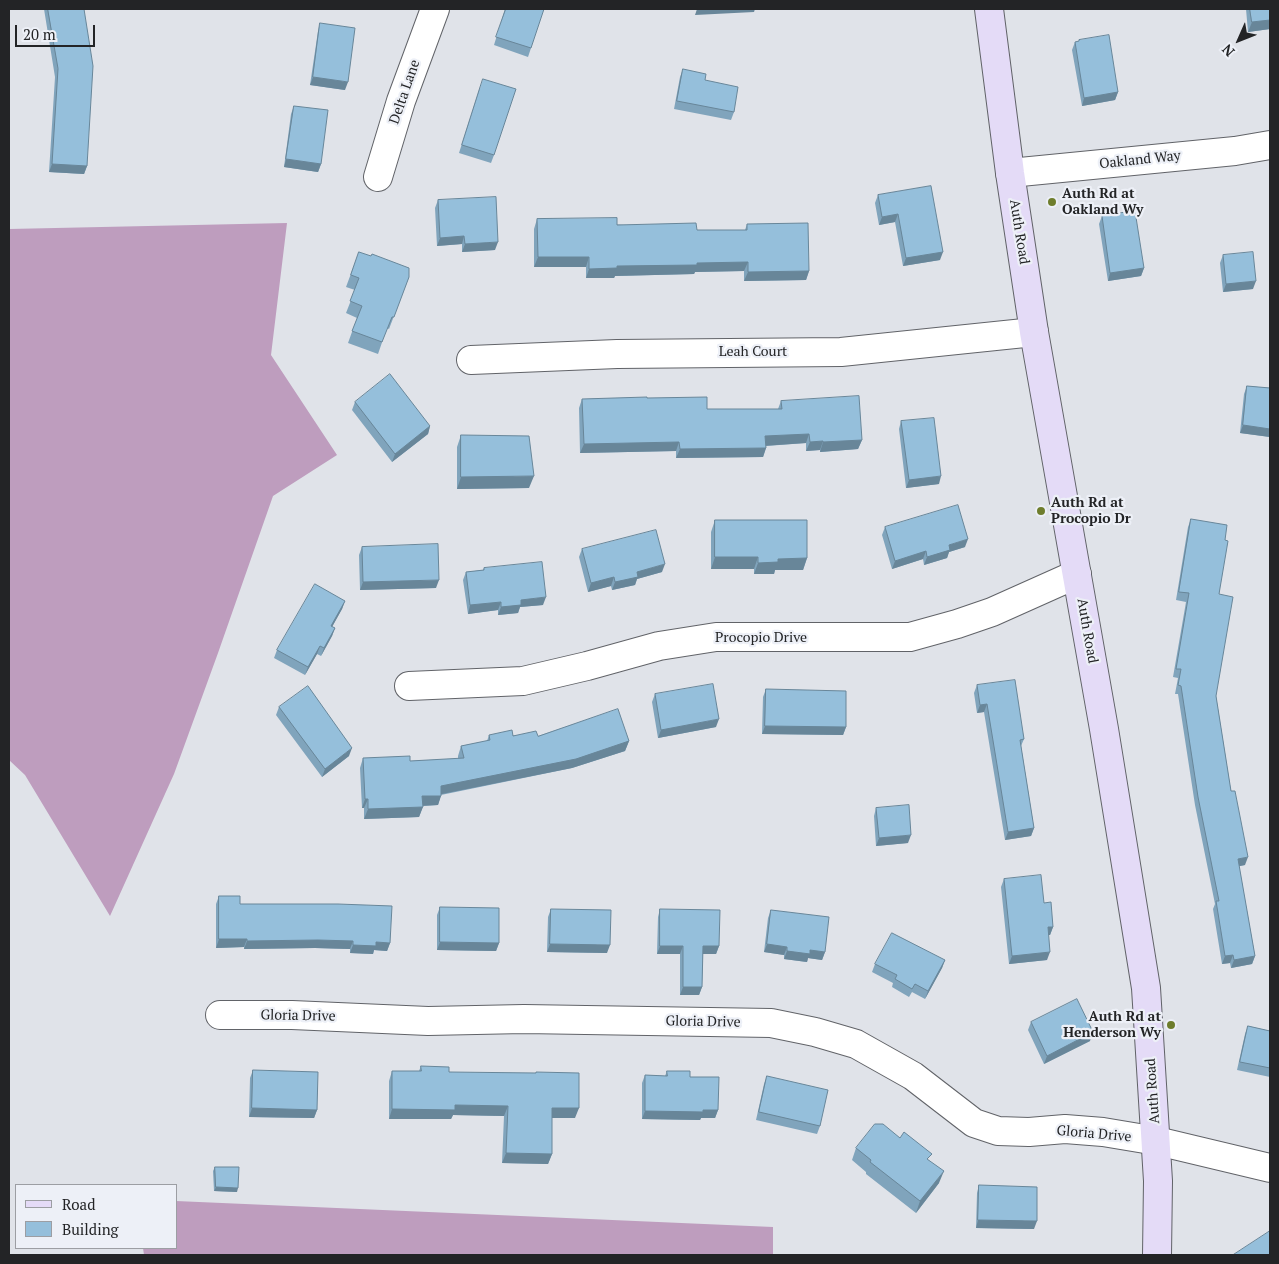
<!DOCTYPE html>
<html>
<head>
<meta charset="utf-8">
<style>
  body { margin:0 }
  #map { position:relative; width:1279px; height:1264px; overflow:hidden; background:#e0e3e9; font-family:"PT Serif",serif }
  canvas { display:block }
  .frame { position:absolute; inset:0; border:10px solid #232426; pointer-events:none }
  .legend { position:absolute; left:15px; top:1184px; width:162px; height:65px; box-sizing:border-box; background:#edf0f7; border:1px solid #9c9ea3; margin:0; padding:6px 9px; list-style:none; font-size:15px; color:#232426 }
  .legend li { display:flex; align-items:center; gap:10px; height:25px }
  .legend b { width:25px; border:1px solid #9c9ea3 }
  .north { position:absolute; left:1214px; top:15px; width:50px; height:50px; -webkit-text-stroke:4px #edf0f7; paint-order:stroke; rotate:226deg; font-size:14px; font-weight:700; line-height:20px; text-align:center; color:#232426 }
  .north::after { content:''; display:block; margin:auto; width:18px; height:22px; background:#232426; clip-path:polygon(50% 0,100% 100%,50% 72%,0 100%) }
  .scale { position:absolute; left:15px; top:25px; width:80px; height:22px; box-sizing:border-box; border:2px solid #232426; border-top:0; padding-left:6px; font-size:15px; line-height:18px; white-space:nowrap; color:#232426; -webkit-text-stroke:4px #edf0f7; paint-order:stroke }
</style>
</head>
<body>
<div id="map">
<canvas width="1279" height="1264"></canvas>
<div class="frame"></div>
<ul class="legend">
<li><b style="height:6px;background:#e4dbf7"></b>Road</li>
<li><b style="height:14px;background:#95bfdb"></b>Building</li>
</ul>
<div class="north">N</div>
<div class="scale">20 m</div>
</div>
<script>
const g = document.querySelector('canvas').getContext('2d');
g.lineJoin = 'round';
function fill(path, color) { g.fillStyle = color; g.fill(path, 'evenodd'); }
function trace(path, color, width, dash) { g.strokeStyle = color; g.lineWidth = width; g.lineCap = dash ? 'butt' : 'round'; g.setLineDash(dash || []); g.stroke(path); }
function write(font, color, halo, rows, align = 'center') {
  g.font = font + ' "PT Serif",serif'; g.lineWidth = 4.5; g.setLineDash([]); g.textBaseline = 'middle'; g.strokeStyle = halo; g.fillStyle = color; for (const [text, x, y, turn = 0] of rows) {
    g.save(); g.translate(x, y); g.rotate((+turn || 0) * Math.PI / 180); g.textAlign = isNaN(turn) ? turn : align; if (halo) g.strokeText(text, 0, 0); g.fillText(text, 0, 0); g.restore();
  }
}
const forest = new Path2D(`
  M 287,223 L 271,355 L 337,455 L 273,496 L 218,653 L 174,774 L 110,916 L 25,775 L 9,760 L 9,229 Z
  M 176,1201 L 773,1227 L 773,1255 L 144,1255 L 143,1248 L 176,1248 Z`);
const street = new Path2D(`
  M 1010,173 L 1235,151 L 1270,145
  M 378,177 L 401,101 L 435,9
  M 471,360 L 617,354 L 841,352 L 1034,332
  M 409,686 L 523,681 L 587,666 L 659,646 L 716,637 L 910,637 L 957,624 L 992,612 L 1077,574
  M 220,1015 L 292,1015 L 428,1021 L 524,1019 L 771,1023 L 815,1032 L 856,1044 L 913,1076 L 974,1123 L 998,1131 L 1029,1132 L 1065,1129 L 1103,1132 L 1157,1141 L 1270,1168`);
const secondary = new Path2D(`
  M 989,9 L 1010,173 L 1034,332 L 1104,729 L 1146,988 L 1158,1181 L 1157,1255`);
const wall = new Path2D(`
  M 44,9 L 84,9 L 87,166 L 84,174 L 49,172 L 55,77 Z
  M 505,9 L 531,48 L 528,57 L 494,45 Z
  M 1246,9 L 1270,9 L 1270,29 L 1248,32 Z
  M 320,23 L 345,90 L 310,85 L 318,31 Z
  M 1075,42 L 1118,92 L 1115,100 L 1082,106 L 1072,50 Z
  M 683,69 L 705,80 L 734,112 L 731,120 L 674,109 L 680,77 Z
  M 480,87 L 494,155 L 491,163 L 459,153 Z
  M 294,106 L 321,164 L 318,172 L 284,167 L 291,114 Z
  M 931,186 L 940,260 L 903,266 L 895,222 L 879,225 L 875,203 L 878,195 Z
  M 438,200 L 495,250 L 462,252 L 462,244 L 437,246 L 435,208 Z
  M 1102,216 L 1144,268 L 1141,276 L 1108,281 L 1099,224 Z
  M 537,219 L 697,230 L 745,230 L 747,224 L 809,271 L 806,280 L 744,281 L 744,271 L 695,272 L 694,274 L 615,276 L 614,278 L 586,278 L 586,267 L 534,267 L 534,229 Z
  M 359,252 L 409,277 L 389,329 L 387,328 L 378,354 L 348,343 L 357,318 L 346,313 L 355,290 L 346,287 Z
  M 1223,255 L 1253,289 L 1223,292 L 1220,263 Z
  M 1247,386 L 1270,388 L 1270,437 L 1240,433 L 1244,394 Z
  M 647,398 L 707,409 L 778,409 L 781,401 L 862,440 L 858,449 L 820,452 L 820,450 L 806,451 L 806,443 L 766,446 L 766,448 L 763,457 L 676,458 L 676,451 L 580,453 L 579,408 L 582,399 Z
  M 355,402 L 430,426 L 428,434 L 392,462 L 352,410 Z
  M 901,421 L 939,484 L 906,488 L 899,429 Z
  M 461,435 L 529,488 L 457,489 L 457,447 Z
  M 1191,519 L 1225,540 L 1219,594 L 1216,696 L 1231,791 L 1245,865 L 1239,866 L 1255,956 L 1252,964 L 1231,968 L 1230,963 L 1222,964 L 1213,909 L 1215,904 L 1195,805 L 1178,694 L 1175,694 L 1178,678 L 1173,677 L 1186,602 L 1176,600 L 1188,527 Z
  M 715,520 L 807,558 L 803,570 L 775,570 L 774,574 L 754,574 L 754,569 L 711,569 L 711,532 Z
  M 885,527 L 965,547 L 949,552 L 947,558 L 924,565 L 923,559 L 892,569 L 882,535 Z
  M 362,547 L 436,588 L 360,590 L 359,555 Z
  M 582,549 L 662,572 L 637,579 L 635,585 L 612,590 L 611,586 L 588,592 L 579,557 Z
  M 484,568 L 543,605 L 520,607 L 518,613 L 498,615 L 498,610 L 468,614 L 463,580 L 466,572 L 483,570 Z
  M 345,601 L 342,609 L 332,627 L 335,628 L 332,636 L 321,656 L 317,654 L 305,675 L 274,658 L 277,650 Z
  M 977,685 L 1024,739 L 1021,746 L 1034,828 L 1031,836 L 1005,840 L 984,712 L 977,713 L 974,693 Z
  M 766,689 L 846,727 L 843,735 L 762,734 L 763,697 Z
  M 655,694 L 716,727 L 658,738 L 652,702 Z
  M 279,707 L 349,756 L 322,777 L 276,715 Z
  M 489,735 L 538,736 L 629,741 L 625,751 L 572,768 L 441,795 L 438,805 L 423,806 L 419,817 L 364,819 L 364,808 L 362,808 L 360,768 L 363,758 L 410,761 L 458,759 L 458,756 L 461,746 L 487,741 Z
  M 876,808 L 908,843 L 876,846 L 874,816 Z
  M 1004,879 L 1044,903 L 1053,927 L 1050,935 L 1048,935 L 1047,960 L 1009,964 L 1001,887 Z
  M 219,896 L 240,904 L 390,943 L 387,951 L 374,950 L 373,954 L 350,953 L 350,949 L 315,948 L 244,949 L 244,947 L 216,948 L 216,904 Z
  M 440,907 L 499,943 L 496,951 L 437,950 L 437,915 Z
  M 551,909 L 607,953 L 547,952 L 548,917 Z
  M 660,909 L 719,946 L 716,954 L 703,954 L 702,987 L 699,995 L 680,995 L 680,954 L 657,954 L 658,917 Z
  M 771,910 L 825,952 L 822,960 L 808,958 L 807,962 L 784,959 L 784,955 L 764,952 L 768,918 Z
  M 945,960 L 942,968 L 925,999 L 912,992 L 909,997 L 892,987 L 893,983 L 872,972 L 875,964 Z
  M 1031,1022 L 1090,1041 L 1044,1064 L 1028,1030 Z
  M 1248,1026 L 1270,1031 L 1270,1077 L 1237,1070 L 1245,1034 Z
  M 421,1066 L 449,1072 L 575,1118 L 552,1118 L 552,1154 L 548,1164 L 502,1163 L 504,1116 L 453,1115 L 451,1119 L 389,1119 L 389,1081 L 392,1071 L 419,1071 Z
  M 253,1070 L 317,1110 L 314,1118 L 249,1117 L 250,1078 Z
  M 667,1071 L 690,1077 L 718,1110 L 715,1118 L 701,1118 L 700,1120 L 642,1119 L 642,1083 L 645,1075 L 665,1076 Z
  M 767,1076 L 820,1126 L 817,1134 L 756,1120 L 764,1084 Z
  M 856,1148 L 929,1160 L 939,1183 L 916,1213 L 866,1174 L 866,1172 L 852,1160 Z
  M 215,1167 L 237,1192 L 214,1191 L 213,1171 Z
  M 979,1185 L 1034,1229 L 976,1228 L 977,1193 Z`);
const shadedWall = new Path2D(`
  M 697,9 L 755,9 L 754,12 L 695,15 Z
  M 1270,20 L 1270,29 L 1248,32 L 1252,22 Z
  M 313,77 L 348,82 L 345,90 L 310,85 Z
  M 1118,92 L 1115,100 L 1082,106 L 1084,98 Z
  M 286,159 L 321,164 L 318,172 L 284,167 Z
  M 52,164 L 87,166 L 84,174 L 49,172 Z
  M 898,214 L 895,222 L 879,225 L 882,217 Z
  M 464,236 L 462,244 L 437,246 L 440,238 Z
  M 498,242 L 495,250 L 462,252 L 465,244 Z
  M 943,252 L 940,260 L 903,266 L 906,258 Z
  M 538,257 L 589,257 L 586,267 L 534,267 Z
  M 748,262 L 744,271 L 695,272 L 694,274 L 615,276 L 614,278 L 586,278 L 589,269 L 617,266 L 697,263 Z
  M 1144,268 L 1141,276 L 1108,281 L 1110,273 Z
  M 809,271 L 806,280 L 744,281 L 748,272 Z
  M 1256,281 L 1253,289 L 1223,292 L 1226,284 Z
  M 1243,425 L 1270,429 L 1270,437 L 1240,433 Z
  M 430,426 L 428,434 L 392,462 L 395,454 Z
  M 809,434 L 806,443 L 762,446 L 765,436 Z
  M 862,440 L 858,449 L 820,452 L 823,442 Z
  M 823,441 L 820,450 L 806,451 L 810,442 Z
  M 679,442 L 676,451 L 580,453 L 584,444 Z
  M 766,448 L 763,457 L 676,458 L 680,449 Z
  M 534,476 L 529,488 L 457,489 L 461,477 Z
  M 941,476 L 939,484 L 906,488 L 909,480 Z
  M 968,539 L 965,547 L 949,552 L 947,558 L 924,565 L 927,557 L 949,545 Z
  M 926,551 L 923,559 L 892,569 L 895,561 Z
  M 715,557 L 758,557 L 754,569 L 711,569 Z
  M 807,558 L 803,570 L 775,570 L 774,574 L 754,574 L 758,563 L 778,559 Z
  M 665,564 L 662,572 L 637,579 L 635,585 L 612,590 L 615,582 L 637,572 Z
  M 614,577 L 611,586 L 588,592 L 591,583 Z
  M 439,580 L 436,588 L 360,590 L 363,582 Z
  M 546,597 L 543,605 L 520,607 L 518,613 L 498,615 L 501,607 L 521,600 Z
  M 345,601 L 342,609 L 328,634 L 331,626 Z
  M 501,602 L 498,610 L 468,614 L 470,605 Z
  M 335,628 L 332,636 L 321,656 L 324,648 Z
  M 320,646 L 317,654 L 305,675 L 308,667 Z
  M 987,704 L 984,712 L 977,713 L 980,705 Z
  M 719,719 L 716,727 L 658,738 L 661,730 Z
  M 765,726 L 846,727 L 843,735 L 762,734 Z
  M 629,741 L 625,751 L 572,768 L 437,795 L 441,786 Z
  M 352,748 L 349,756 L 322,777 L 325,769 Z
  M 422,796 L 441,796 L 438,805 L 419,806 Z
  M 365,799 L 368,799 L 364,808 L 362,808 Z
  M 423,807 L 419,817 L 364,819 L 368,809 Z
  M 1034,828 L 1031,836 L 1005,840 L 1008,832 Z
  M 911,835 L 908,843 L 876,846 L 879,838 Z
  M 1248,857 L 1245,865 L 1235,867 L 1238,859 Z
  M 1048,927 L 1053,927 L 1050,935 L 1045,935 Z
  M 219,939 L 247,939 L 244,947 L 216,948 Z
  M 318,940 L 353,941 L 350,949 L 315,948 L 244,949 L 247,941 Z
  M 376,942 L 390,943 L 387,951 L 374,950 L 373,954 L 350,953 L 353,945 Z
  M 440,942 L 499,943 L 496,951 L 437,950 Z
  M 550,944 L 610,945 L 607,953 L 547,952 Z
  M 767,944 L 787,947 L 784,955 L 764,952 Z
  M 660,946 L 683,946 L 680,954 L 657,954 Z
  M 703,946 L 719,946 L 716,954 L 700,954 Z
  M 810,950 L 825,952 L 822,960 L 808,958 L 807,962 L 784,959 L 787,951 Z
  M 1050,952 L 1047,960 L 1009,964 L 1012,956 Z
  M 1233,955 L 1230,963 L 1222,964 L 1225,956 Z
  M 1255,956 L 1252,964 L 1231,968 L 1234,960 Z
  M 945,960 L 942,968 L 925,999 L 928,991 Z
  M 683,987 L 702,987 L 699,995 L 680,995 Z
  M 1093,1032 L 1090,1041 L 1044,1064 L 1047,1056 Z
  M 455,1105 L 508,1106 L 504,1116 L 453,1115 L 451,1119 L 389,1119 L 392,1109 Z
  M 252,1108 L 317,1110 L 314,1118 L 249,1117 Z
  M 552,1108 L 579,1108 L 575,1118 L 549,1118 Z
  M 703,1110 L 718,1110 L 715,1118 L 701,1118 L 700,1120 L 642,1119 L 645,1111 Z
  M 506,1153 L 552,1154 L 548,1164 L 502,1163 Z
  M 944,1171 L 939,1183 L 916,1213 L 920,1201 Z
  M 216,1187 L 238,1188 L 237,1192 L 214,1191 Z
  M 978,1220 L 1037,1221 L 1034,1229 L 976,1228 Z`);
const building = new Path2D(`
  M 48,9 L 84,9 L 93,66 L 87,166 L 52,164 L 58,69 Z
  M 506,9 L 544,9 L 531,48 L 496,37 Z
  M 1250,9 L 1270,9 L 1270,20 L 1252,22 Z
  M 320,23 L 355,28 L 348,82 L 313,77 Z
  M 1109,35 L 1118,92 L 1084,98 L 1075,42 L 1079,41 L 1079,40 Z
  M 683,69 L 706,74 L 705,80 L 738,87 L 734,112 L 677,101 Z
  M 483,79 L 516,89 L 494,155 L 462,145 Z
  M 294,106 L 328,110 L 321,164 L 286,159 Z
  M 931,186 L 943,252 L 906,258 L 898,214 L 882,217 L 878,195 Z
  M 496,197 L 498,242 L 465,244 L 464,236 L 440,238 L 438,200 Z
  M 1135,211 L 1144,268 L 1110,273 L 1102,216 Z
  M 617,218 L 617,225 L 696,223 L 697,230 L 747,230 L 747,224 L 808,223 L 809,271 L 748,272 L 748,262 L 697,263 L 697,265 L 617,266 L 617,268 L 589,269 L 589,257 L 538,257 L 537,219 Z
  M 359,252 L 371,256 L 372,254 L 409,268 L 409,277 L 394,317 L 392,317 L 382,342 L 352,331 L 362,306 L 350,301 L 359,278 L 351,275 Z
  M 1253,252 L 1256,281 L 1226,284 L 1223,255 Z
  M 390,374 L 430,426 L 395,454 L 355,402 Z
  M 1247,386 L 1270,388 L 1270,429 L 1243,425 Z
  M 859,396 L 862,440 L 823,442 L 823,441 L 810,442 L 809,434 L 765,436 L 766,448 L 680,449 L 679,442 L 584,444 L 582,399 L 647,397 L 647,398 L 707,397 L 707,409 L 782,409 L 781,401 Z
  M 934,418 L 941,476 L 909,480 L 901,421 Z
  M 461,435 L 529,436 L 534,476 L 461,477 Z
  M 958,505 L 968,539 L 949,545 L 950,550 L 927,557 L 926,551 L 895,561 L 885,527 Z
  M 1191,519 L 1227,525 L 1225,540 L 1228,541 L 1219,594 L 1233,597 L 1216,696 L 1231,791 L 1235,791 L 1248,857 L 1238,859 L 1255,956 L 1234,960 L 1233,955 L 1225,956 L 1216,901 L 1219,901 L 1198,797 L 1181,686 L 1178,685 L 1181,669 L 1176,669 L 1189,593 L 1179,592 Z
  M 715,520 L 807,520 L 807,558 L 778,559 L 778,562 L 758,563 L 758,557 L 715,557 Z
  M 656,530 L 665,564 L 637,572 L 638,577 L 615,582 L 614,577 L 591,583 L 582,549 Z
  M 438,544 L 439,580 L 363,582 L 362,547 Z
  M 542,562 L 546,597 L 521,600 L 521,605 L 501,607 L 501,602 L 470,605 L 466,572 L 484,570 L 484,568 Z
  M 315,584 L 345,601 L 331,626 L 335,628 L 324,648 L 320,646 L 308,667 L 277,650 Z
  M 1015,680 L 1024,739 L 1020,740 L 1034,828 L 1008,832 L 987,704 L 980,705 L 977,685 Z
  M 713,684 L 719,719 L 661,730 L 655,694 Z
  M 308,686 L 352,748 L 325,769 L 279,707 Z
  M 766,689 L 846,691 L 846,727 L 765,726 Z
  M 618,709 L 629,741 L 576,759 L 441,786 L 441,796 L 422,796 L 423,807 L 368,809 L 368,799 L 365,799 L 363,758 L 410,756 L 410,761 L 464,758 L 461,746 L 490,740 L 489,735 L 512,730 L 513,736 L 536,731 L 538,736 Z
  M 909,805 L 911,835 L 879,838 L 876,808 Z
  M 1041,875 L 1044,903 L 1051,902 L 1053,927 L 1048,927 L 1050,952 L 1012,956 L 1004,879 Z
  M 219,896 L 240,896 L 240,904 L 338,904 L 392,906 L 390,943 L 376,942 L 376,946 L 353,945 L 353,941 L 318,940 L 247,941 L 247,939 L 219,939 Z
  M 440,907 L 499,908 L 499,943 L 440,942 Z
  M 551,909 L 611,910 L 610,945 L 550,944 Z
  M 660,909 L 720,910 L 719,946 L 703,946 L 702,987 L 683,987 L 683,946 L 660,946 Z
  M 771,910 L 829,917 L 825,952 L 810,950 L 810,954 L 787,951 L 787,947 L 767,944 Z
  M 892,933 L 945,960 L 928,991 L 915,984 L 912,989 L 895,979 L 897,975 L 875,964 Z
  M 1077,999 L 1093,1032 L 1047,1056 L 1031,1022 Z
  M 1248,1026 L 1270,1031 L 1270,1068 L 1240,1062 Z
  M 421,1066 L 449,1067 L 449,1072 L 536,1073 L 536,1072 L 579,1073 L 579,1108 L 552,1108 L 552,1154 L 506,1153 L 508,1106 L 455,1105 L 455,1110 L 392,1109 L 392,1071 L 421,1071 Z
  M 253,1070 L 318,1072 L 317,1110 L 252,1108 Z
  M 667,1071 L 690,1071 L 690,1077 L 719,1077 L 718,1110 L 703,1110 L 703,1112 L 645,1111 L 645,1075 L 667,1076 Z
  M 767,1076 L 828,1090 L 820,1126 L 759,1112 Z
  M 875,1124 L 883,1124 L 900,1138 L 904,1132 L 932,1154 L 927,1159 L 944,1171 L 920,1201 L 870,1162 L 871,1160 L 856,1148 Z
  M 215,1167 L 239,1167 L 238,1188 L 216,1187 Z
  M 979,1185 L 1037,1187 L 1037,1221 L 978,1220 Z
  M 1270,1231 L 1270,1255 L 1233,1255 Z`);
const markers = [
  [1052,202,5,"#6e7d2c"],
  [1041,511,5,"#6e7d2c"],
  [1171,1025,5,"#6e7d2c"]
];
const streetNames = [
  ["Delta Lane",405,92,-71],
  ["Oakland Way",1140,160,-6],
  ["Auth Road",1019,232,81],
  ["Leah Court",753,352],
  ["Auth Road",1087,631,80],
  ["Procopio Drive",761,638],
  ["Gloria Drive",298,1016,1],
  ["Gloria Drive",703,1022,1],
  ["Auth Road",1153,1091,-94],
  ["Gloria Drive",1094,1134,5]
];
const poiNames = [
  ["Auth Rd at",1062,194],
  ["Oakland Wy",1062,210],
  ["Auth Rd at",1051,503],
  ["Procopio Dr",1051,519],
  ["Auth Rd at",1161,1017,"right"],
  ["Henderson Wy",1161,1033,"right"]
];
fill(forest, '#be9dbe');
trace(street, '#616368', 30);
trace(secondary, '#616368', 30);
trace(street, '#fff', 28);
trace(secondary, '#e4dbf7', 28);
fill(wall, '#80a4bc');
fill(shadedWall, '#688699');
fill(building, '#95bfdb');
trace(building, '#688699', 1);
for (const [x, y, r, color] of markers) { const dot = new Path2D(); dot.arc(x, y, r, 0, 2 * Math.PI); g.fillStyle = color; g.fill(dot); trace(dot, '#edf0f7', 2); }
write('14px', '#232426', '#edf0f7', streetNames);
write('bold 14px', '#232426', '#edf0f7', poiNames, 'left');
</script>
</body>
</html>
